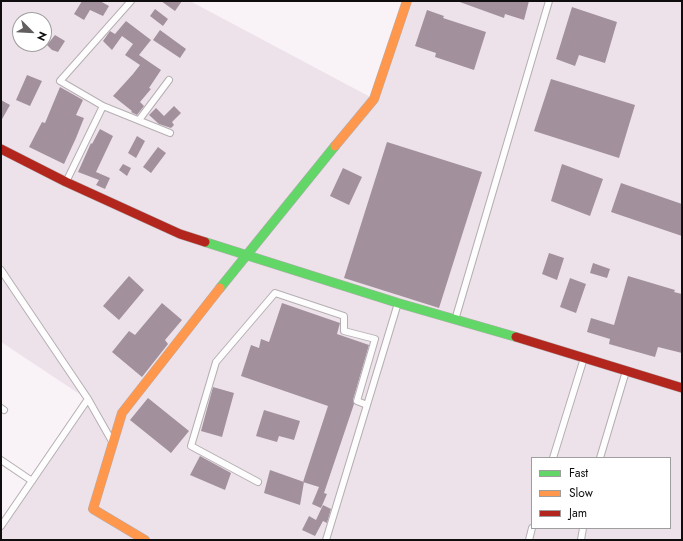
<!DOCTYPE html>
<html>
<head>
<meta charset="utf-8">
<style>
  body { margin:0 }
  #map { position:relative; width:683px; height:541px; overflow:hidden; background:#f9f3f7; font-family:Jost,sans-serif }
  canvas { display:block }
  .frame { position:absolute; inset:0; border:2px solid #100d0f; pointer-events:none }
  .legend { position:absolute; left:531px; top:457px; width:140px; height:72px; box-sizing:border-box; background:#fff; border:1px solid #9f9e9f; margin:0; padding:5px 7px; list-style:none; font-size:12px; color:#100d0f }
  .legend li { display:flex; align-items:center; gap:8px; height:20px }
  .legend b { width:20px; border:1px solid #9f9e9f }
  .north { position:absolute; left:12px; top:12px; width:40px; height:40px; box-sizing:border-box; background:#fff; border:1px solid #9f9e9f; border-radius:50%; rotate:114deg; font-size:11px; font-weight:700; line-height:16px; text-align:center; color:#100d0f }
  .north::after { content:''; display:block; margin:auto; width:14px; height:18px; background:#625e60; clip-path:polygon(50% 0,100% 100%,50% 72%,0 100%) }
</style>
</head>
<body>
<div id="map">
<canvas width="683" height="541"></canvas>
<div class="frame"></div>
<ul class="legend">
<li><b style="height:5px;background:#63d668"></b>Fast</li>
<li><b style="height:5px;background:#ff974d"></b>Slow</li>
<li><b style="height:5px;background:#b3261e"></b>Jam</li>
</ul>
<div class="north">N</div>
</div>
<script>
const g = document.querySelector('canvas').getContext('2d');
g.lineJoin = 'round';
function fill(path, color) { g.fillStyle = color; g.fill(path, 'evenodd'); }
function trace(path, color, width, dash) { g.strokeStyle = color; g.lineWidth = width; g.lineCap = dash ? 'butt' : 'round'; g.setLineDash(dash || []); g.stroke(path); }
const built = new Path2D(`
  M 1,1 L 190,1 L 374,99 L 407,1 L 682,1 L 682,540 L 1,540 L 1,526 L 87,399 L 1,342 ZM 20,20 L 44,20 L 44,44 L 20,44 ZM 532,458 L 670,458 L 670,528 L 532,528 Z`);
const building = new Path2D(`
  M 82,1 L 100,1 L 109,6 L 103,16 L 90,10 L 84,20 L 74,14 Z
  M 161,1 L 182,1 L 175,11 Z
  M 457,1 L 529,1 L 524,20 L 505,14 L 504,18 Z
  M 572,7 L 617,22 L 605,63 L 579,55 L 575,66 L 556,59 Z
  M 155,9 L 168,19 L 163,26 L 150,16 Z
  M 427,10 L 444,16 L 443,18 L 486,32 L 474,70 L 435,57 L 436,53 L 415,46 Z
  M 126,21 L 151,40 L 139,55 L 161,70 L 149,88 L 151,89 L 140,102 L 144,106 L 137,115 L 131,112 L 132,111 L 113,96 L 133,74 L 140,65 L 125,55 L 133,44 L 122,36 L 112,50 L 103,41 L 110,31 L 115,34 Z
  M 160,30 L 186,49 L 180,58 L 153,40 Z
  M 55,35 L 65,41 L 58,52 L 52,50 L 47,45 Z
  M 27,75 L 42,81 L 30,106 L 16,100 Z
  M 551,79 L 635,105 L 619,158 L 534,131 Z
  M 60,87 L 83,100 L 76,115 L 84,118 L 76,138 L 64,164 L 29,147 L 42,122 L 45,123 Z
  M 1,100 L 10,105 L 1,121 Z
  M 174,106 L 181,113 L 172,122 L 174,125 L 171,128 L 159,124 L 149,115 L 156,108 L 164,116 Z
  M 100,129 L 113,136 L 96,172 L 110,178 L 105,189 L 96,185 L 99,180 L 78,172 L 91,143 L 92,144 Z
  M 137,136 L 145,141 L 136,158 L 128,153 Z
  M 387,142 L 482,172 L 439,308 L 344,278 Z
  M 158,147 L 166,153 L 151,173 L 143,167 Z
  M 123,164 L 131,168 L 127,176 L 119,170 Z
  M 562,164 L 603,179 L 590,216 L 551,201 Z
  M 343,168 L 362,177 L 349,205 L 330,196 Z
  M 621,183 L 682,204 L 682,236 L 611,212 Z
  M 549,253 L 564,258 L 557,280 L 542,274 Z
  M 593,263 L 610,269 L 607,278 L 590,273 Z
  M 129,276 L 144,290 L 119,320 L 103,306 Z
  M 628,276 L 675,290 L 674,292 L 682,294 L 682,353 L 658,347 L 655,357 L 609,344 L 610,339 L 587,332 L 591,318 L 614,325 Z
  M 570,278 L 586,284 L 576,313 L 560,307 Z
  M 162,303 L 182,320 L 165,340 L 168,344 L 142,377 L 112,352 L 129,331 L 135,335 Z
  M 282,303 L 340,323 L 337,334 L 369,345 L 353,400 L 354,404 L 324,493 L 327,494 L 321,508 L 312,504 L 319,487 L 303,482 L 328,406 L 241,376 L 251,345 L 259,348 L 261,339 L 269,342 Z
  M 213,387 L 234,393 L 222,437 L 201,431 Z
  M 148,398 L 189,431 L 171,453 L 130,420 Z
  M 264,410 L 300,421 L 294,440 L 279,436 L 277,442 L 256,436 Z
  M 200,456 L 231,473 L 225,490 L 190,475 Z
  M 270,470 L 304,482 L 300,505 L 264,493 Z
  M 323,505 L 331,509 L 327,523 L 323,521 L 315,536 L 302,530 L 309,516 L 316,520 Z`);
const street = new Path2D(`
  M 103,106 L 170,133
  M 139,120 L 169,80
  M 66,182 L 103,106 L 60,81 L 131,1
  M 1,270 L 88,399 L 113,443
  M 455,320 L 549,1
  M 1,408 L 4,410
  M 553,458 L 584,358
  M 600,458 L 626,371
  M 1,460 L 32,481
  M 258,482 L 191,446 L 216,362 L 275,293 L 344,316 L 344,331 L 375,339 L 357,401 L 367,405
  M 1,526 L 88,399
  M 326,540 L 398,303
  M 529,540 L 532,528
  M 581,540 L 583,528`);
const fast = new Path2D(`
  M 205,242 L 398,303 L 516,337
  M 220,288 L 335,146`);
const slow = new Path2D(`
  M 335,146 L 374,99 L 407,1
  M 145,540 L 93,509 L 122,413 L 220,288`);
const jam = new Path2D(`
  M 1,149 L 66,182 L 180,234 L 205,242
  M 516,337 L 682,388`);
fill(built, '#eee2ea');
fill(building, '#a2919d');
trace(street, '#b4afb2', 8);
trace(fast, '#b4afb2', 10);
trace(slow, '#b4afb2', 10);
trace(jam, '#b4afb2', 10);
trace(street, '#fefdfe', 6);
trace(fast, '#63d668', 9);
trace(slow, '#ff974d', 9);
trace(jam, '#b3261e', 9);
</script>
</body>
</html>
